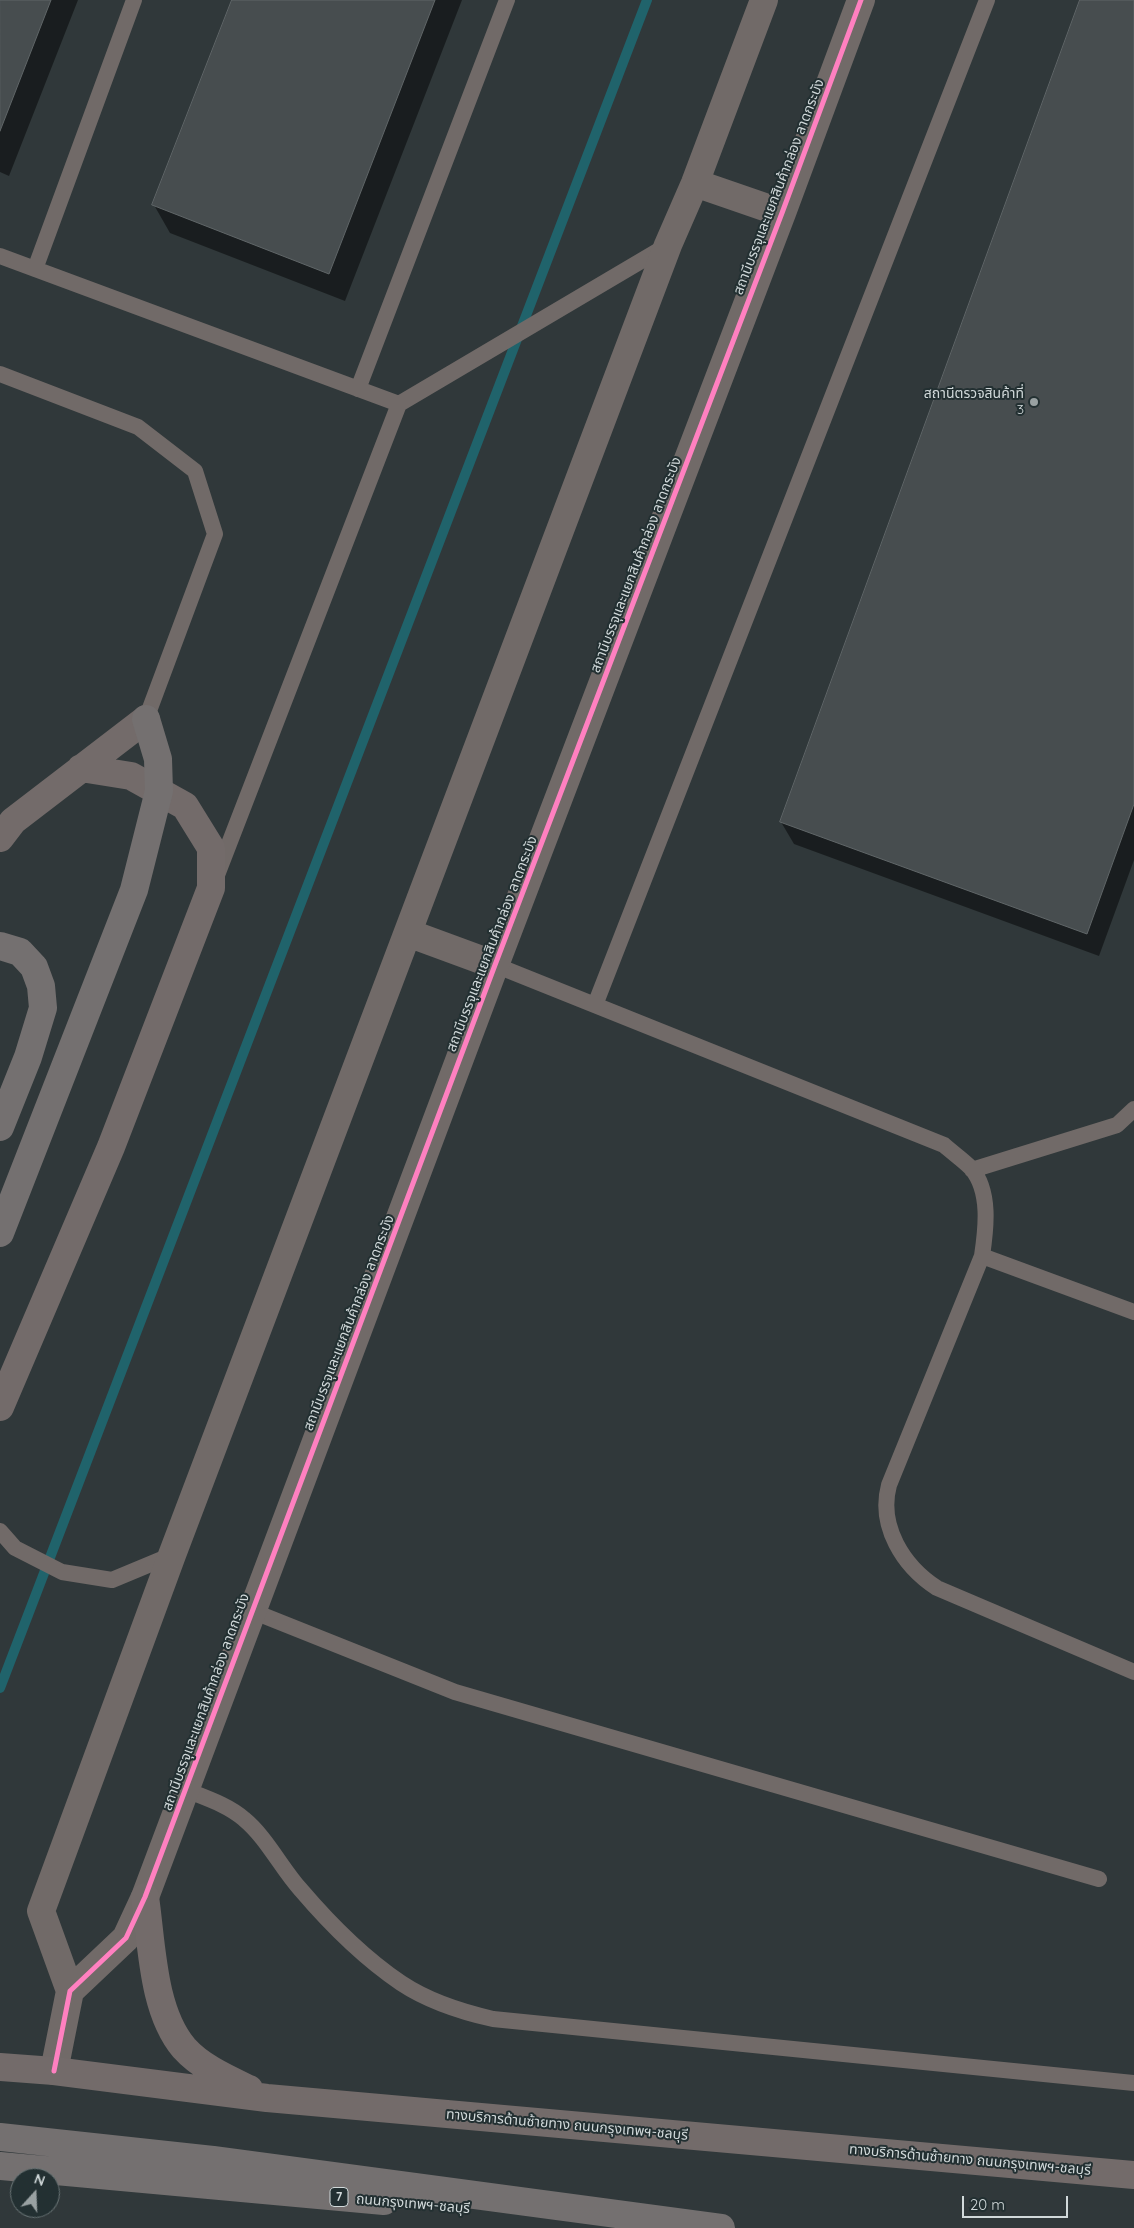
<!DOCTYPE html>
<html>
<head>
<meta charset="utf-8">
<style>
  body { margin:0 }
  #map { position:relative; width:1134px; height:2228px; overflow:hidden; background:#30383a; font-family:Quicksand,sans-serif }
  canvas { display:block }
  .north { position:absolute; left:10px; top:2168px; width:50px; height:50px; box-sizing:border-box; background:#233032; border:1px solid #697475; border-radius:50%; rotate:20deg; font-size:14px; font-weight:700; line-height:20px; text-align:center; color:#d1d9da }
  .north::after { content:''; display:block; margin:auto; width:18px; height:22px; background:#99a1a2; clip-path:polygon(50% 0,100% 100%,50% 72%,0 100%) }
  .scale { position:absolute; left:962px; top:2196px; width:106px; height:22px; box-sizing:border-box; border:2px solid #d1d9da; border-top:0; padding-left:6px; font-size:15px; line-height:18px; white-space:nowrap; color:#d1d9da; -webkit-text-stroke:4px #233032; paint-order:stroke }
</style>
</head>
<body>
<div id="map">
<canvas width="1134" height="2228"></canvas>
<div class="north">N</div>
<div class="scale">20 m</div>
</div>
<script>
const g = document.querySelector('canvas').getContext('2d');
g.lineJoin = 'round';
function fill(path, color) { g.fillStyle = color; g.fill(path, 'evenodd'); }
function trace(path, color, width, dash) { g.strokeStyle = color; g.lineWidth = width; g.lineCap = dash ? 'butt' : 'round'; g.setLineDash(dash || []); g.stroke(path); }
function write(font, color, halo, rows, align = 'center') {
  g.font = font + ' Quicksand,"Noto Sans Thai",sans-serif'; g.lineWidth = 4; g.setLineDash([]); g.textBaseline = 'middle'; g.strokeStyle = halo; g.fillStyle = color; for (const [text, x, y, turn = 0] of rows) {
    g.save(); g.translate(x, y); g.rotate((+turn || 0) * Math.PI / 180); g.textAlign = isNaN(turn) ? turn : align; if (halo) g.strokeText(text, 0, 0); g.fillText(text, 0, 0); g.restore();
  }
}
const shadow = new Path2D(`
  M 0,0 L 78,0 L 9,176 L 0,172 Z
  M 233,0 L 462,0 L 345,301 L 170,233 L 154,205 Z
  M 1081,0 L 1134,0 L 1134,860 L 1099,956 L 794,844 L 781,822 Z`);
const stream = new Path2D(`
  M 0,1688 L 647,0`);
const building = new Path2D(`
  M 0,0 L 51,0 L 0,131 Z
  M 232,0 L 435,0 L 329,274 L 152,205 Z
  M 1080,0 L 1134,0 L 1134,804 L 1087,934 L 780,822 Z`);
const service = new Path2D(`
  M 0,256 L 399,404
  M 35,269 L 134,0
  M 0,374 L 138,427 L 195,471 L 215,534 L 146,719
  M 358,389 L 507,0
  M 217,875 L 399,404 L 668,245
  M 495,965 L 944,1145 C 953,1153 963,1160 971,1168 C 991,1191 986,1229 982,1256 L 889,1485 C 878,1526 903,1566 937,1588 L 1134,1672
  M 595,1005 L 987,0
  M 972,1170 L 1117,1125 L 1134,1109
  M 982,1256 L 1134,1312
  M 0,1531 L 15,1548 L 62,1572 L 112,1580 L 172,1555
  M 252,1611 L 455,1692 L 1099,1879
  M 186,1790 C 206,1798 228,1805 244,1819 C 267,1838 281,1868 301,1890 C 330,1924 364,1958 401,1983 C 428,2001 462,2012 493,2019 L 1134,2083`);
const minor = new Path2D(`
  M 695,183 L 782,213
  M 408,933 L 495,965
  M 70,1991 L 41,1911 L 172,1555 L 668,245 L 695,183 L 764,0
  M 54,2071 L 70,1991 L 126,1938 L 145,1897 L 495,965 L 782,213 L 861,0`);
const secondary = new Path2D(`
  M 0,838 L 13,821 L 146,719
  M 0,1407 L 111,1147 L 211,888 L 211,848 L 185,806 L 131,776 L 81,768
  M 145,1897 C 152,1944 152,2010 184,2048 C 201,2067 226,2078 249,2089
  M 0,2067 L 54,2071 L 267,2098 L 1134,2175`);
const motorway = new Path2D(`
  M 0,946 L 20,952 L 34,967 L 41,986 L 43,1008 L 28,1057 L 0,1127
  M 0,1233 L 134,890 L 159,791 L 158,759 L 146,719
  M 0,2137 L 213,2160 L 721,2228
  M 0,2166 L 384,2201`);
const cycleway = new Path2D(`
  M 54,2071 L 70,1991 L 126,1938 L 145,1897 L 495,965 L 782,213 L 861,0`);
const markers = [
  [1034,402,5,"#99a1a2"]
];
const shields = [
  [339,2197,18]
];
const shieldNames = [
  ["7",339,2197]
];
const streetNames = [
  ["สถานีบรรจุและแยกสินค้ากล่อง ลาดกระบัง",779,187,-69],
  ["สถานีบรรจุและแยกสินค้ากล่อง ลาดกระบัง",636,565,-69],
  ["สถานีบรรจุและแยกสินค้ากล่อง ลาดกระบัง",492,944,-69],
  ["สถานีบรรจุและแยกสินค้ากล่อง ลาดกระบัง",349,1323,-69],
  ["สถานีบรรจุและแยกสินค้ากล่อง ลาดกระบัง",206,1702,-70],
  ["ทางบริการด้านซ้ายทาง ถนนกรุงเทพฯ-ชลบุรี",567,2125,5],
  ["ทางบริการด้านซ้ายทาง ถนนกรุงเทพฯ-ชลบุรี",970,2160,5],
  ["ถนนกรุงเทพฯ-ชลบุรี",413,2204,5]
];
const poiNames = [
  ["สถานีตรวจสินค้าที่",1024,394],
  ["3",1024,410]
];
fill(shadow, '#0007');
trace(stream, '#20636b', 10);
fill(building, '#474d4f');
trace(building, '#606668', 1);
trace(service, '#716a68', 16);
trace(minor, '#716a68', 28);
trace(secondary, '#736b6a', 28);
trace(motorway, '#747070', 28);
trace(cycleway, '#ff80c0', 5);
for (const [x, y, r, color] of markers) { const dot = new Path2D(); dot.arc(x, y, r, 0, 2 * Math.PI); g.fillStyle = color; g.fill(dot); trace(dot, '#233032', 2); }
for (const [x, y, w] of shields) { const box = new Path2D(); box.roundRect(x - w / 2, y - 9.5, w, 19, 4); g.fillStyle = '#233032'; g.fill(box); trace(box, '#d1d9da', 1); }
write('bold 12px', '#d1d9da', null, shieldNames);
write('14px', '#d1d9da', '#233032', streetNames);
write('14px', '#d1d9da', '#233032', poiNames, 'right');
</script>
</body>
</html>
